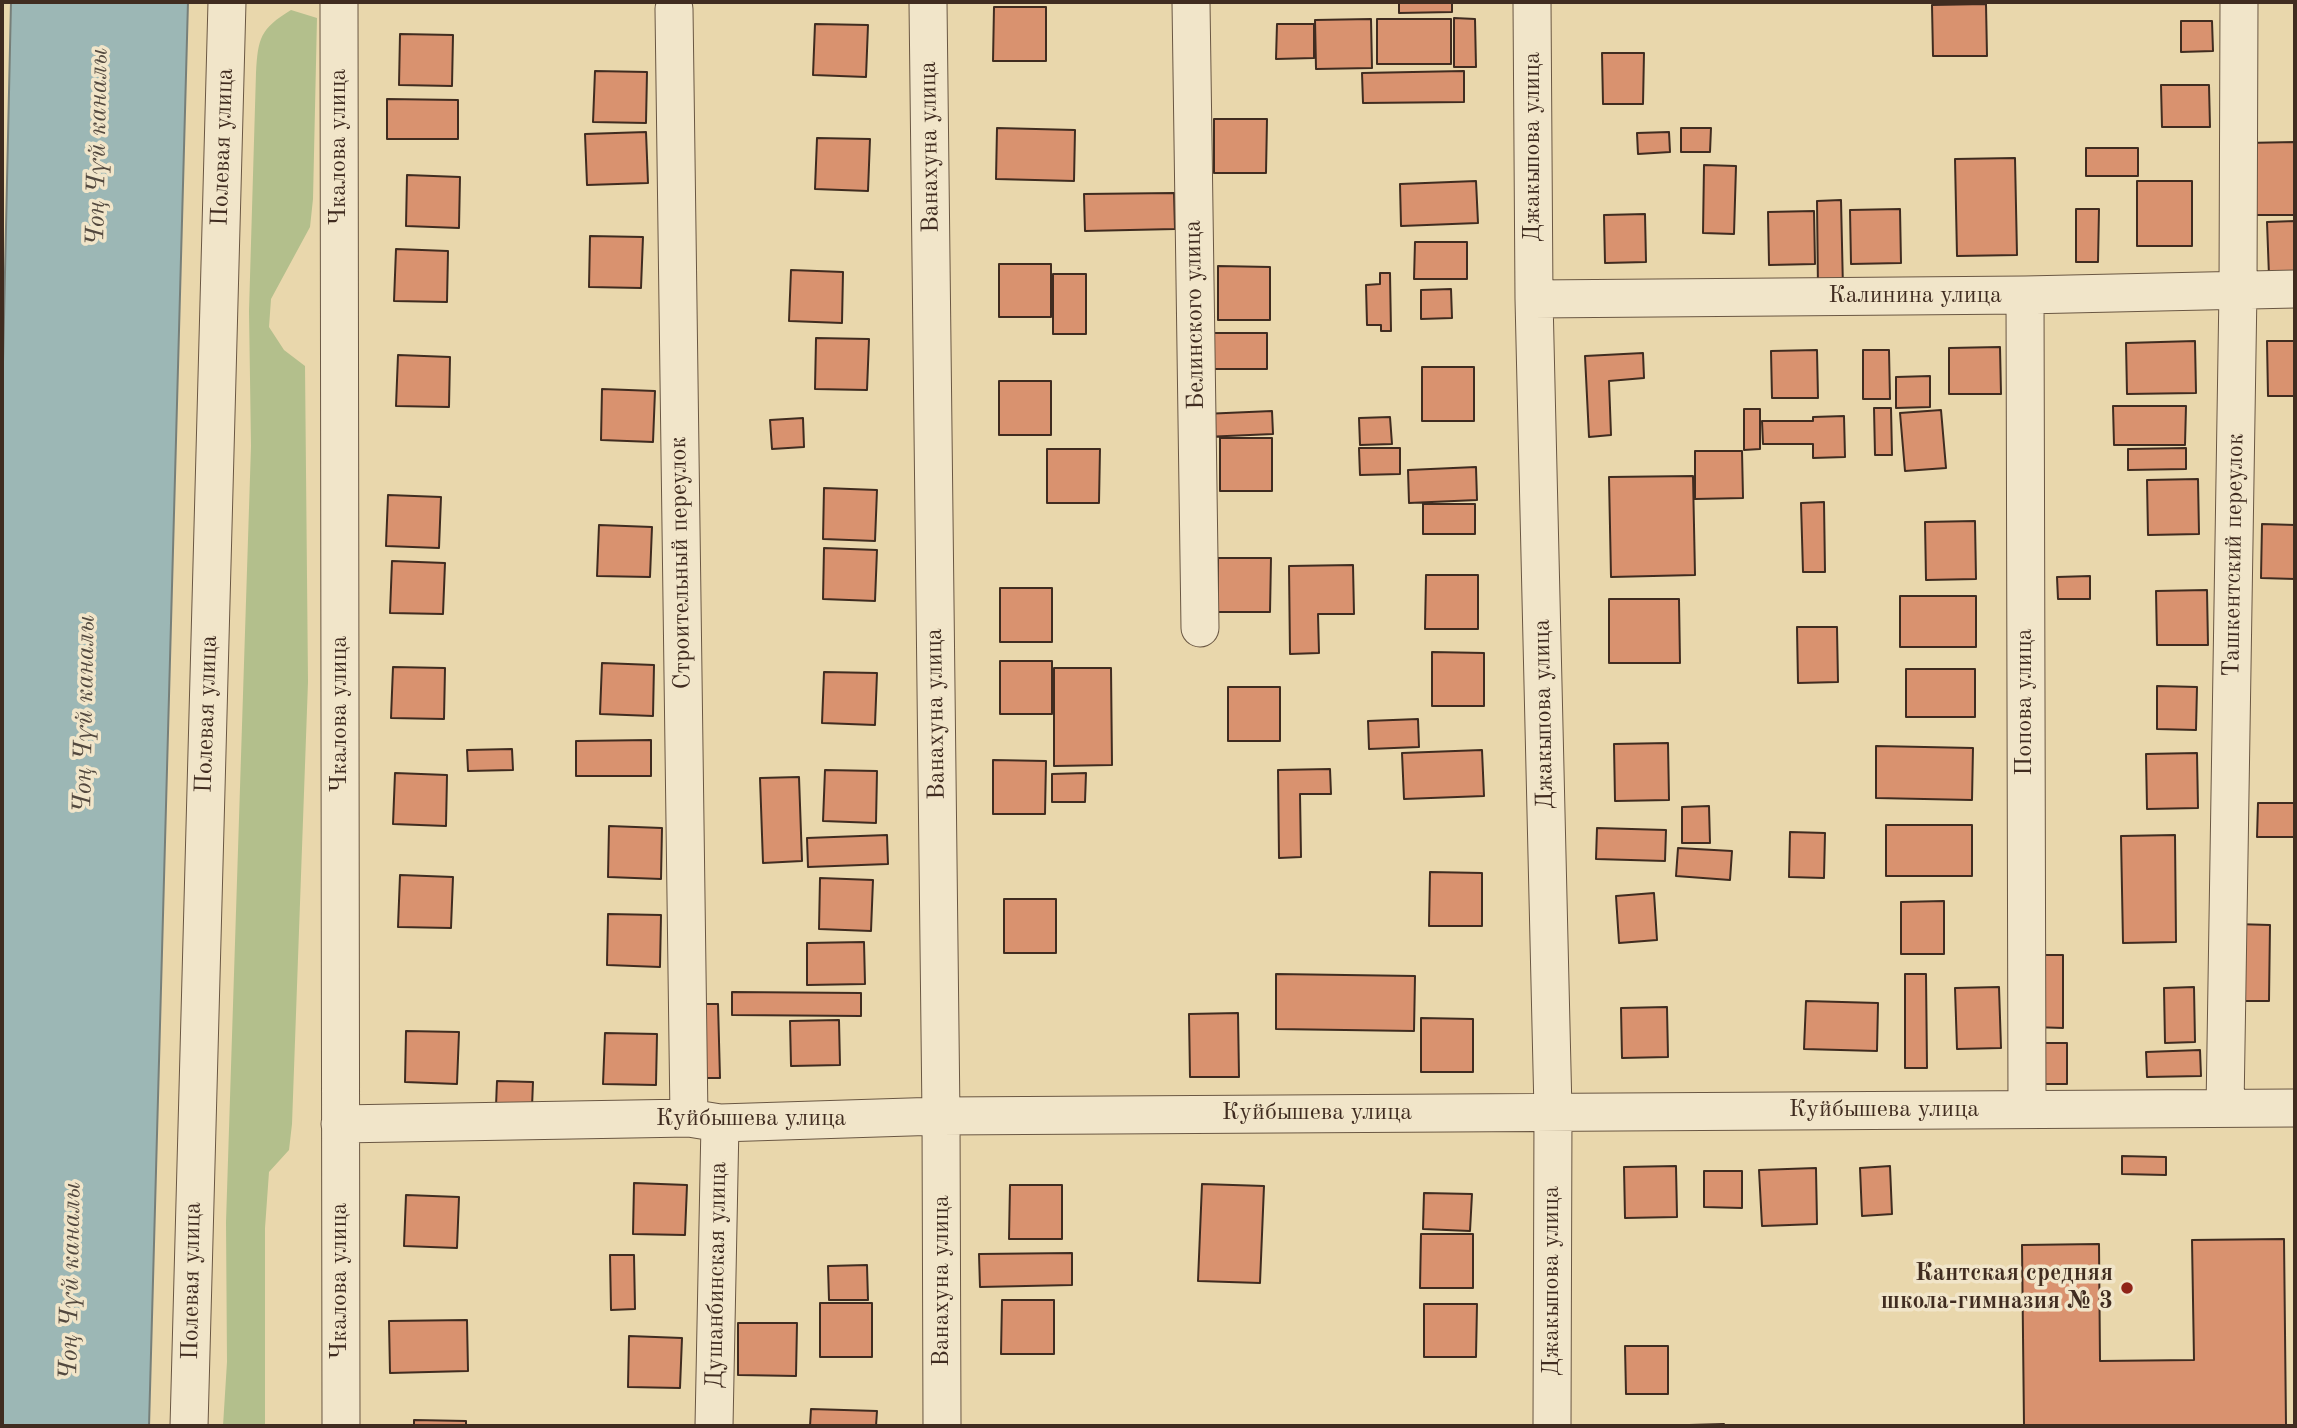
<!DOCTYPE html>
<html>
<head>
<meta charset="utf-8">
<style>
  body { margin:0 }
  #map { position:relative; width:2297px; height:1428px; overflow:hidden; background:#e9d7ac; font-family:"Old Standard TT",serif }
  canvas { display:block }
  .frame { position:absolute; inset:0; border:4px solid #402c20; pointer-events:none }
</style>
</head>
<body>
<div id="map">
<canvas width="2297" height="1428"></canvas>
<div class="frame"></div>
</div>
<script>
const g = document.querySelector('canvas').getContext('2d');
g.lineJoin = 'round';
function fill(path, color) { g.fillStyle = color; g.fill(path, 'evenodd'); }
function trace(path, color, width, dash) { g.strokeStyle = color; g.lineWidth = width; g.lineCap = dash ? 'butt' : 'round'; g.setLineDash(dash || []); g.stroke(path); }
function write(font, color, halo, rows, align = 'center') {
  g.font = font + ' "Old Standard TT",serif'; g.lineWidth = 7; g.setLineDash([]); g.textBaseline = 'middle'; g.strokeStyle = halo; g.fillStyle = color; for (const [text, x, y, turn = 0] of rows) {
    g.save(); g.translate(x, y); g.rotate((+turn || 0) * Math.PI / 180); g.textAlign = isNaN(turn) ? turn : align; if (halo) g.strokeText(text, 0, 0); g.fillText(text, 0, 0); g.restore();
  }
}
const green = new Path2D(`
  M 291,10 L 317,18 L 313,199 L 310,227 L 271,299 L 269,327 L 284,350 L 305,366 L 308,682 L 292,1124 L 289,1150 L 269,1172 L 265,1228 L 265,1426 L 223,1426 L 227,1362 L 226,1222 L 251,446 L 249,311 L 256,73 C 258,38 260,29 291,10 Z`);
const water = new Path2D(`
  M 11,2 L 188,2 L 149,1426 L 2,1426 L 2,407 Z`);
const building = new Path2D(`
  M 1399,2 L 1452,2 L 1452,12 L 1399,13 Z
  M 1986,4 L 1987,56 L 1933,56 L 1932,5 Z
  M 994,7 L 1046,7 L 1046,61 L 993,61 Z
  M 1454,18 L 1475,19 L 1476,67 L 1454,67 Z
  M 1371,19 L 1372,68 L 1316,69 L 1315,20 Z
  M 1377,19 L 1451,19 L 1451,64 L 1377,64 Z
  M 2181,21 L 2212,21 L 2213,51 L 2181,52 Z
  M 815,24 L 868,25 L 866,77 L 813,75 Z
  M 1277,24 L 1314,24 L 1314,58 L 1276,59 Z
  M 400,34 L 453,35 L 452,86 L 399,85 Z
  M 1602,53 L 1644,53 L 1643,104 L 1603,104 Z
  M 595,71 L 647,72 L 646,123 L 593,122 Z
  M 1464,71 L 1464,102 L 1363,103 L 1362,73 Z
  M 2161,85 L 2209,85 L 2210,127 L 2162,127 Z
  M 387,99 L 458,100 L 458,139 L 387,139 Z
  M 1214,119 L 1267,119 L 1266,173 L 1214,173 Z
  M 997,128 L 1075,130 L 1074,181 L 996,179 Z
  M 1681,128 L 1711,128 L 1710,152 L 1681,152 Z
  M 646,132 L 648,183 L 587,185 L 585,134 Z
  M 1669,132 L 1670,152 L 1638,154 L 1637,133 Z
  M 817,138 L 870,139 L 868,191 L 815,189 Z
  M 2295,142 L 2295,215 L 2245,215 L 2245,143 Z
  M 2086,148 L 2138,148 L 2138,176 L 2086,176 Z
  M 2015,158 L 2017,255 L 1957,256 L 1955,159 Z
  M 1704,165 L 1736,166 L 1734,234 L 1703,233 Z
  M 407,175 L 460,177 L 459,228 L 406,226 Z
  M 1476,181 L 1478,223 L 1401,226 L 1400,184 Z
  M 2137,181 L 2192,181 L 2192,246 L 2137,246 Z
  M 1174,193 L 1175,229 L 1085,231 L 1084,194 Z
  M 1841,200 L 1843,289 L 1818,289 L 1817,201 Z
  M 1900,209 L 1901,263 L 1851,264 L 1850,210 Z
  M 2076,209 L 2099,209 L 2098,262 L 2076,262 Z
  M 1814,211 L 1815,264 L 1769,265 L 1768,212 Z
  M 1645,214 L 1646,262 L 1605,263 L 1604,215 Z
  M 2295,221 L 2295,275 L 2269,276 L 2267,222 Z
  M 590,236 L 643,237 L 641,288 L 589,287 Z
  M 1415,242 L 1467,242 L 1467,279 L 1414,279 Z
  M 396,249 L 448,251 L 447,302 L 394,301 Z
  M 999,264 L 1051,264 L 1051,317 L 999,317 Z
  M 1218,266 L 1270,267 L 1270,320 L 1218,320 Z
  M 791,270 L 843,272 L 842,323 L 789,321 Z
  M 1380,273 L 1390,273 L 1391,331 L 1381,331 L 1381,325 L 1367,325 L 1366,285 L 1380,284 Z
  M 1053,274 L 1086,274 L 1086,334 L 1053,334 Z
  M 1451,289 L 1452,318 L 1421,319 L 1421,290 Z
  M 1205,333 L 1267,333 L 1267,369 L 1205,369 Z
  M 816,338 L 869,339 L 867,390 L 815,389 Z
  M 2195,341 L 2196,393 L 2127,394 L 2126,343 Z
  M 2267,341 L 2295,341 L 2295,396 L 2268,396 Z
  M 2000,347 L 2001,394 L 1949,394 L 1949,348 Z
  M 1817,350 L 1818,398 L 1772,398 L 1771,351 Z
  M 1863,350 L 1889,350 L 1890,399 L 1863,399 Z
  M 1643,353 L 1644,378 L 1609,381 L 1611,435 L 1589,437 L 1585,356 Z
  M 398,355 L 450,357 L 449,407 L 396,406 Z
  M 1422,367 L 1474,367 L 1474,421 L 1422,421 Z
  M 1930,376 L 1930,407 L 1896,408 L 1896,377 Z
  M 999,381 L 1051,381 L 1051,435 L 999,435 Z
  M 602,389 L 655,391 L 653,442 L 601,440 Z
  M 2113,406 L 2186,406 L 2185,445 L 2114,445 Z
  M 1874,408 L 1891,408 L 1892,455 L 1875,455 Z
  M 1744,409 L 1760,409 L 1760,449 L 1744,450 Z
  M 1941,410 L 1946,468 L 1905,471 L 1900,413 Z
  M 1272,411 L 1273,434 L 1204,437 L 1203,414 Z
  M 1844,416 L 1845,457 L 1813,458 L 1813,444 L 1763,444 L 1762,421 L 1813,421 L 1813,417 Z
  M 1390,417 L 1392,444 L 1360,445 L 1359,418 Z
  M 803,418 L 804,447 L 772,449 L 770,420 Z
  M 1220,438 L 1272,438 L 1272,491 L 1220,491 Z
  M 1359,448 L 1400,448 L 1400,474 L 1360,475 Z
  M 2186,448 L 2186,469 L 2128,470 L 2128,449 Z
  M 1047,449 L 1100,449 L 1099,503 L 1047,503 Z
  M 1695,451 L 1742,451 L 1743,498 L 1695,499 Z
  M 1476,467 L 1477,500 L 1409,503 L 1408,470 Z
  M 1693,476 L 1695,575 L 1611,577 L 1609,477 Z
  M 2198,479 L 2199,534 L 2148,535 L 2147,480 Z
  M 824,488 L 877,490 L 875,541 L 823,539 Z
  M 388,495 L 441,497 L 439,548 L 386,546 Z
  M 1824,502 L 1825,572 L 1803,572 L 1801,503 Z
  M 1423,504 L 1475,504 L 1475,534 L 1423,534 Z
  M 1975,521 L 1976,579 L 1926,580 L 1925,522 Z
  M 2262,524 L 2295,525 L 2295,579 L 2261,578 Z
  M 599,525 L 652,527 L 650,577 L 597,576 Z
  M 824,548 L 877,550 L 875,601 L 823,599 Z
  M 1218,558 L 1271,558 L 1270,612 L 1218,612 Z
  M 392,561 L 445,563 L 443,614 L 390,613 Z
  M 1353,565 L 1354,614 L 1318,614 L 1319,653 L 1290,654 L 1289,566 Z
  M 1426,575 L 1478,575 L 1478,629 L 1425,629 Z
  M 2090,576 L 2090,599 L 2058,599 L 2057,577 Z
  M 1000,588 L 1052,588 L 1052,642 L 1000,642 Z
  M 2207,590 L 2208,645 L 2157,645 L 2156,591 Z
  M 1900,596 L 1976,596 L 1976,647 L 1900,647 Z
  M 1609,599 L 1679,599 L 1680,663 L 1609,663 Z
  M 1797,627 L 1837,627 L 1838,682 L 1798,683 Z
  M 1432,652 L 1484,653 L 1484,706 L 1432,706 Z
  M 1000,661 L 1052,661 L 1052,714 L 1000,714 Z
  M 602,663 L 654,665 L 653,716 L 600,714 Z
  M 393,667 L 445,668 L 444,719 L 391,718 Z
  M 1054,668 L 1111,668 L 1112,765 L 1054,766 Z
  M 1906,669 L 1975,669 L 1975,717 L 1906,717 Z
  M 824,672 L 877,673 L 875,725 L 822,723 Z
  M 2157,686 L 2197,687 L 2196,730 L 2157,729 Z
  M 1228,687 L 1280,687 L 1280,741 L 1228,741 Z
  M 1418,719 L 1419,747 L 1369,749 L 1368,721 Z
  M 651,740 L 651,776 L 576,776 L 576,741 Z
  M 1668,743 L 1669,800 L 1615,801 L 1614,744 Z
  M 1876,746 L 1973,748 L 1972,800 L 1876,798 Z
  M 512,749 L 513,770 L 468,771 L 467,750 Z
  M 1482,750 L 1484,796 L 1404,799 L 1402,753 Z
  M 2197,753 L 2198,808 L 2147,809 L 2146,754 Z
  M 993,760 L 1046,761 L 1045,814 L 993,814 Z
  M 1330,769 L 1331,794 L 1300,794 L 1301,857 L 1279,858 L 1278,770 Z
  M 825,770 L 877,771 L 876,823 L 823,821 Z
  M 395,773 L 447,775 L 446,826 L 393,824 Z
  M 1086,773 L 1085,802 L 1052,802 L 1052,774 Z
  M 799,777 L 802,861 L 763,863 L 760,778 Z
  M 2258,803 L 2295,803 L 2295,837 L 2257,837 Z
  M 1709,806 L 1710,843 L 1682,843 L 1682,807 Z
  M 1886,825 L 1972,825 L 1972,876 L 1886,876 Z
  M 609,826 L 662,828 L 661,879 L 608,877 Z
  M 1597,828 L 1666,830 L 1665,861 L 1596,859 Z
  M 1790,832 L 1825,833 L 1824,878 L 1789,877 Z
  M 887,835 L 888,864 L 808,867 L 807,838 Z
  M 2175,835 L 2176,942 L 2123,943 L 2121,836 Z
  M 1678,848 L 1732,851 L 1730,880 L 1676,876 Z
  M 1430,872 L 1482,873 L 1482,926 L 1429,926 Z
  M 400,875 L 453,877 L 451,928 L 398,927 Z
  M 820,878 L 873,880 L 871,931 L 819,929 Z
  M 1654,893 L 1657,940 L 1619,943 L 1616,896 Z
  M 1004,899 L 1056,899 L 1056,953 L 1004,953 Z
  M 1944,901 L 1944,954 L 1901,954 L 1901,902 Z
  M 608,914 L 661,915 L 660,967 L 607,965 Z
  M 2235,924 L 2270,925 L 2269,1001 L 2234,1001 Z
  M 864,942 L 865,984 L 807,985 L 807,943 Z
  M 2033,955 L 2063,955 L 2063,1028 L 2033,1027 Z
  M 1276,974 L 1415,976 L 1414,1031 L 1276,1029 Z
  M 1905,974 L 1926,974 L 1927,1068 L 1905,1068 Z
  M 1999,987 L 2001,1048 L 1957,1049 L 1955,988 Z
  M 2194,987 L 2195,1042 L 2165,1043 L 2164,988 Z
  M 732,992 L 861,993 L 861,1016 L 732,1015 Z
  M 1806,1001 L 1878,1003 L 1877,1051 L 1804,1049 Z
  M 691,1004 L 718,1004 L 720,1078 L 692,1078 Z
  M 1667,1007 L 1668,1057 L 1622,1058 L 1621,1008 Z
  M 1238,1013 L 1239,1077 L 1190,1077 L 1189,1014 Z
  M 1421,1018 L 1473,1019 L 1473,1072 L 1421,1072 Z
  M 839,1020 L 840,1065 L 791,1066 L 790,1021 Z
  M 406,1031 L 459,1032 L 457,1084 L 405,1082 Z
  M 605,1033 L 657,1034 L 656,1085 L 603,1084 Z
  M 2033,1043 L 2067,1043 L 2067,1084 L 2033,1084 Z
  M 2200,1050 L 2201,1076 L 2147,1077 L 2146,1052 Z
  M 497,1081 L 533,1082 L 532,1107 L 496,1106 Z
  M 2122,1156 L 2166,1157 L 2166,1175 L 2122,1174 Z
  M 1676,1166 L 1677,1217 L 1625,1218 L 1624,1167 Z
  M 1890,1166 L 1892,1214 L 1862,1216 L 1860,1168 Z
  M 1816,1168 L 1817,1224 L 1762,1226 L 1759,1170 Z
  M 1704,1171 L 1742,1171 L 1742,1208 L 1704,1207 Z
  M 634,1183 L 687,1185 L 685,1235 L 633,1234 Z
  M 1202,1184 L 1264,1186 L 1260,1283 L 1198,1281 Z
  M 1010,1185 L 1062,1185 L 1062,1239 L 1009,1239 Z
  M 1424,1193 L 1472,1194 L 1470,1231 L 1423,1229 Z
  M 406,1195 L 459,1197 L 457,1248 L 404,1246 Z
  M 1421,1234 L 1473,1234 L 1473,1288 L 1420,1288 Z
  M 2284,1239 L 2286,1426 L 2024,1426 L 2022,1245 L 2099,1244 L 2100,1361 L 2194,1360 L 2192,1240 Z
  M 1072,1253 L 1072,1285 L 980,1287 L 979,1254 Z
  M 610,1255 L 634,1255 L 635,1309 L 611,1310 Z
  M 867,1265 L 868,1300 L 829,1300 L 828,1266 Z
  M 1002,1300 L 1054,1300 L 1054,1354 L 1001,1354 Z
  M 820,1303 L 872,1303 L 872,1357 L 820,1357 Z
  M 1424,1304 L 1477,1304 L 1476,1357 L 1424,1357 Z
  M 467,1320 L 468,1371 L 390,1373 L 389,1321 Z
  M 738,1323 L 797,1323 L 796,1376 L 738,1375 Z
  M 629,1336 L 682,1338 L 680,1388 L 628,1387 Z
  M 1625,1346 L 1668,1346 L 1668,1394 L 1626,1394 Z
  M 811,1409 L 877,1411 L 876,1426 L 810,1426 Z
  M 414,1420 L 466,1421 L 466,1426 L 414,1426 Z
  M 1724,1424 L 1724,1426 L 1654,1426 Z`);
const street = new Path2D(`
  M 339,2 L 341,1426
  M 928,2 L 941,1116 L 942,1426
  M 1191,2 L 1200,628
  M 1532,2 L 1534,299 L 1553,1111 L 1552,1426
  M 674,9 L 689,1118
  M 2025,295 L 2027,1109
  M 1534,299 L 2025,295 L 2295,289
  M 2225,1108 L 2238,290 L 2239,2
  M 340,1124 L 689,1118 L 720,1123 L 941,1116 L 2295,1108
  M 189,1426 L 227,2
  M 714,1426 L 720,1123`);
const markers = [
  [2127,1288,7,"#8f2418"]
];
const streetNames = [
  ["Полевая улица",223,147,-88],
  ["Чкалова улица",339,147,-90],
  ["Ванахуна улица",930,147,-91],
  ["Джакыпова улица",1533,147,-90],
  ["Калинина улица",1915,296],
  ["Белинского улица",1195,315,-91],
  ["Ташкентский переулок",2234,555,-89],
  ["Строительный переулок",681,563,-91],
  ["Попова улица",2025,702,-90],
  ["Полевая улица",207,714,-88],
  ["Чкалова улица",340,714,-90],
  ["Ванахуна улица",936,714,-91],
  ["Джакыпова улица",1544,714,-91],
  ["Куйбышева улица",1884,1110],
  ["Куйбышева улица",1317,1113],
  ["Куйбышева улица",751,1119],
  ["Душанбинская улица",717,1275,-89],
  ["Полевая улица",192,1281,-89],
  ["Чкалова улица",340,1281,-90],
  ["Ванахуна улица",942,1281,-90],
  ["Джакыпова улица",1552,1281,-90]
];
const poiNames = [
  ["Кантская средняя",2113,1274],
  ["школа-гимназия № 3",2113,1302]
];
const waterNames = [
  ["Чоң Чүй каналы",98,147,-89],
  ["Чоң Чүй каналы",85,714,-89],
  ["Чоң Чүй каналы",71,1281,-89]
];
fill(green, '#b3bf8c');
fill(water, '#9cb7b5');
trace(water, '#777f79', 2);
fill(building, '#d9926f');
trace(building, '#402c20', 2);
trace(street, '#6a5743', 39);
trace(street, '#f1e5c9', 37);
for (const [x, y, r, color] of markers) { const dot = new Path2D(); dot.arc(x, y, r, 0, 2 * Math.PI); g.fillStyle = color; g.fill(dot); trace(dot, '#f1e5c9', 2.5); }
write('24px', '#402c20', '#f1e5c9', streetNames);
write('bold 24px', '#402c20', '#f1e5c9', poiNames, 'right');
write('italic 26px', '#52483e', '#f1e5c9', waterNames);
</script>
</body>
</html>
